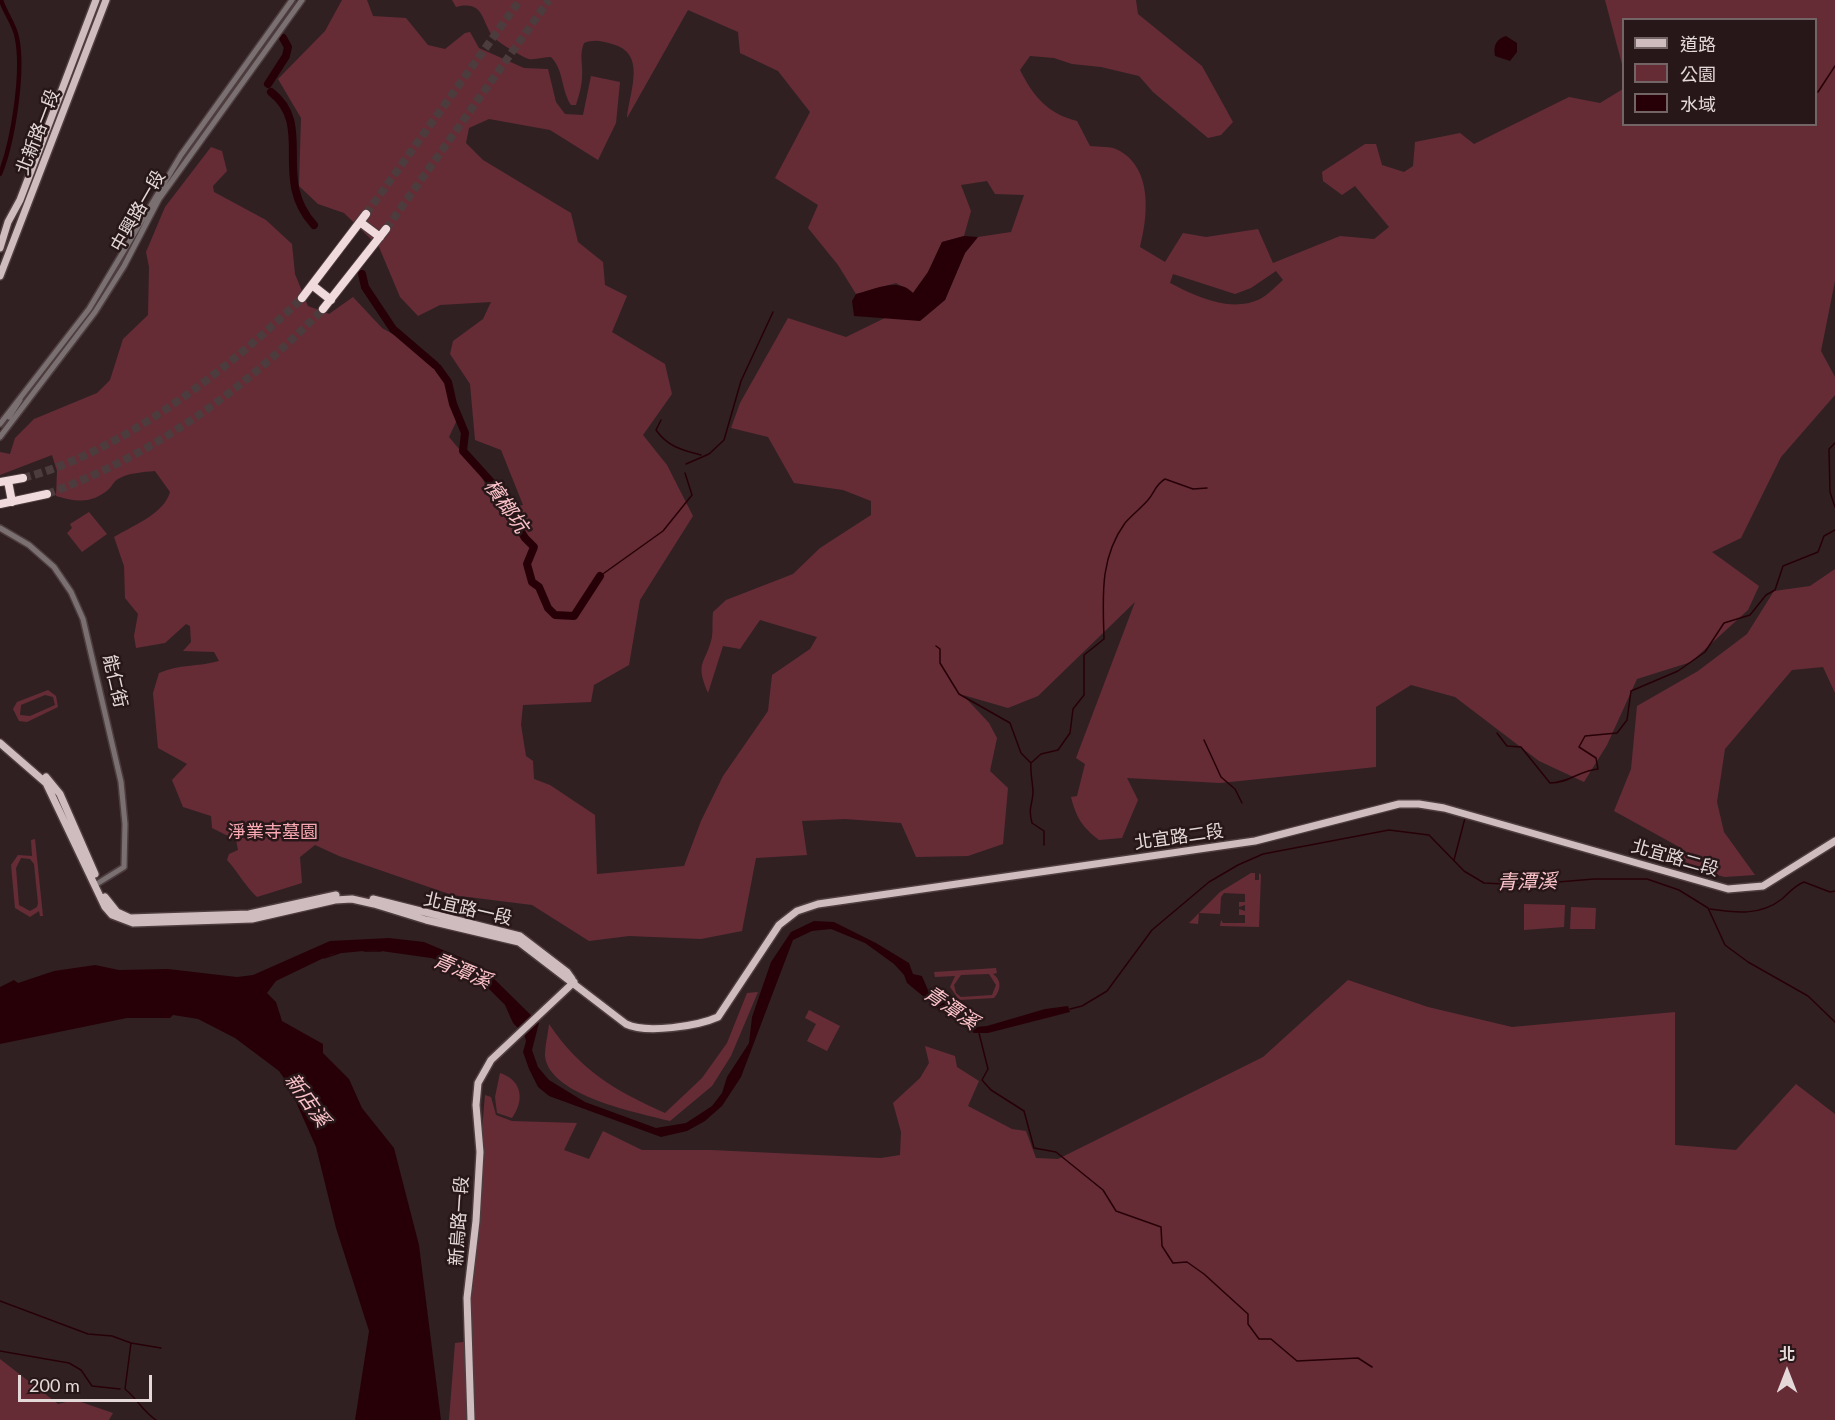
<!DOCTYPE html>
<html>
<head>
<meta charset="utf-8">
<style>
  body { margin:0 }
  #map { position:relative; width:1835px; height:1420px; overflow:hidden; background:#312022; font-family:Lato,"Noto Sans TC",sans-serif }
  canvas { display:block }
  .legend { position:absolute; left:1622px; top:18px; width:195px; height:108px; box-sizing:border-box; background:#271719; border:2px solid #736466; margin:0; padding:8px 10px; list-style:none; font-size:18px; color:#e4d8d9 }
  .legend li { display:flex; align-items:center; gap:12px; height:30px }
  .legend b { width:30px; border:2px solid #736466 }
  .north { position:absolute; left:1757px; top:1342px; width:60px; height:60px; -webkit-text-stroke:4px #271719; paint-order:stroke; rotate:0deg; font-size:16px; font-weight:700; line-height:24px; text-align:center; color:#e4d8d9 }
  .north::after { content:''; display:block; margin:auto; width:21px; height:27px; background:#e4d8d9; clip-path:polygon(50% 0,100% 100%,50% 72%,0 100%) }
  .scale { position:absolute; left:18px; top:1375px; width:134px; height:27px; box-sizing:border-box; border:3px solid #e4d8d9; border-top:0; padding-left:8px; font-size:18px; line-height:21px; white-space:nowrap; color:#e4d8d9; -webkit-text-stroke:4px #271719; paint-order:stroke }
</style>
</head>
<body>
<div id="map">
<canvas width="1835" height="1420"></canvas>
<ul class="legend">
<li><b style="height:8px;background:#cfbcbe"></b>道路</li>
<li><b style="height:16px;background:#652c36"></b>公園</li>
<li><b style="height:16px;background:#270007"></b>水域</li>
</ul>
<div class="north">北</div>
<div class="scale">200 m</div>
</div>
<script>
const g = document.querySelector('canvas').getContext('2d');
g.lineJoin = 'round';
function fill(path, color) { g.fillStyle = color; g.fill(path, 'evenodd'); }
function trace(path, color, width, dash) { g.strokeStyle = color; g.lineWidth = width; g.lineCap = dash ? 'butt' : 'round'; g.setLineDash(dash || []); g.stroke(path); }
function write(font, color, halo, rows, align = 'center') {
  g.font = font + ' Lato,"Noto Sans TC",sans-serif'; g.lineWidth = 5; g.setLineDash([]); g.textBaseline = 'middle'; g.strokeStyle = halo; g.fillStyle = color; for (const [text, x, y, turn = 0] of rows) {
    g.save(); g.translate(x, y); g.rotate((+turn || 0) * Math.PI / 180); g.textAlign = isNaN(turn) ? turn : align; if (halo) g.strokeText(text, 0, 0); g.fillText(text, 0, 0); g.restore();
  }
}
const green = new Path2D(`
  M 342,0 L 367,0 L 373,16 L 406,18 L 428,45 L 445,49 L 465,33 L 470,32 L 479,48 L 524,68 L 548,69 L 556,102 L 565,114 L 583,115 L 591,76 L 620,82 L 616,123 L 598,160 L 550,130 L 489,119 L 469,128 L 466,143 L 483,160 L 571,213 L 578,242 L 603,262 L 605,285 L 627,296 L 612,332 L 665,364 L 672,394 L 643,435 L 667,465 L 693,516 L 640,600 L 629,665 L 594,685 L 591,702 L 523,705 L 521,725 L 526,756 L 533,761 L 534,779 L 550,785 L 595,815 L 597,874 L 684,866 L 701,821 L 723,776 L 768,711 L 772,675 L 810,649 L 817,637 L 760,620 L 740,649 L 723,646 L 708,693 C 694,661 706,664 712,637 C 713,629 712,620 713,612 L 726,600 L 793,574 L 820,548 L 871,515 L 871,501 L 843,490 L 794,483 L 768,437 L 731,428 L 740,403 L 788,318 L 846,337 L 889,316 L 921,320 L 945,300 L 965,253 L 978,237 L 1011,232 L 1024,195 L 995,194 L 987,181 L 961,185 L 971,211 L 964,236 L 942,242 L 928,272 L 913,293 L 896,283 L 856,294 L 838,265 L 808,228 L 818,205 L 775,178 L 810,112 L 778,71 L 740,53 L 738,32 L 688,10 L 627,118 C 630,90 647,53 612,44 C 602,41 594,39 584,43 C 579,55 583,63 582,76 C 582,86 579,95 576,105 L 571,105 C 561,90 564,70 551,57 C 544,57 535,60 529,59 C 522,57 498,42 493,37 C 481,20 484,0 456,7 L 452,0 L 1136,0 L 1138,14 L 1202,66 L 1233,122 L 1221,135 L 1208,138 L 1153,92 L 1139,76 L 1101,67 L 1072,64 L 1054,58 L 1030,56 L 1020,70 C 1033,96 1048,114 1077,121 L 1090,146 C 1099,147 1111,146 1118,150 C 1153,168 1148,216 1140,247 L 1165,262 L 1183,233 L 1206,237 L 1258,229 L 1273,263 L 1340,236 L 1374,239 L 1389,227 L 1355,186 L 1342,195 L 1323,181 L 1322,172 L 1365,144 L 1376,144 L 1382,165 L 1404,172 L 1413,166 L 1415,142 L 1460,133 L 1474,144 L 1569,97 L 1600,103 L 1623,89 L 1624,124 L 1816,124 L 1816,20 L 1624,20 L 1623,68 L 1605,0 L 1835,0 L 1835,281 L 1821,351 L 1835,377 L 1835,395 L 1781,457 L 1741,538 L 1712,552 L 1759,586 L 1748,610 L 1691,662 L 1637,679 L 1607,745 L 1584,782 L 1539,761 L 1455,697 L 1411,685 L 1376,707 L 1376,767 L 1220,783 L 1127,778 L 1138,800 L 1122,838 L 1099,840 C 1082,827 1076,817 1071,797 L 1077,796 L 1085,764 L 1076,758 L 1135,602 L 1038,696 L 1008,708 L 963,695 L 989,723 L 997,738 L 990,771 L 1008,788 L 1003,844 L 968,856 L 916,857 L 901,823 L 845,819 L 802,821 L 807,855 L 756,858 L 742,931 L 701,939 L 629,936 L 589,941 L 532,905 L 452,895 L 339,856 L 315,845 L 300,857 L 302,883 L 257,897 C 245,886 238,872 227,860 L 229,854 L 238,850 L 236,840 L 212,828 L 211,816 L 183,807 L 172,780 L 187,764 L 158,748 L 153,693 L 159,673 C 179,664 198,667 219,661 L 214,652 L 183,651 L 191,642 L 190,626 L 186,624 L 165,643 L 136,648 L 134,636 L 138,614 L 125,598 L 124,566 L 114,537 C 132,526 164,514 170,492 L 155,471 C 143,472 128,473 118,479 C 114,481 112,486 109,489 C 92,504 76,502 56,496 L 57,471 L 52,455 L 0,475 L 0,452 L 10,454 L 15,438 L 34,419 L 97,393 L 110,380 L 123,339 L 148,315 L 149,267 L 146,252 L 165,207 L 211,147 L 222,151 L 227,171 L 213,186 L 214,192 L 266,220 L 292,244 L 295,274 L 308,306 L 329,314 L 353,297 L 382,328 L 405,341 L 444,371 L 457,420 L 449,437 L 480,474 L 499,511 L 523,505 L 501,450 L 475,440 L 470,384 L 450,354 L 453,341 L 483,319 L 491,302 L 440,305 L 418,316 L 400,297 L 379,247 L 344,213 L 318,204 L 299,186 L 301,118 L 278,79 L 325,31 ZM 1276,271 L 1283,280 C 1276,286 1268,295 1260,299 C 1231,313 1197,297 1170,283 L 1173,274 L 1235,294 L 1251,288 Z
  M 89,512 L 107,534 L 82,552 L 67,533 L 72,528 L 70,524 Z
  M 1835,569 L 1835,693 L 1823,667 L 1792,670 L 1725,749 L 1717,802 L 1724,832 L 1755,875 L 1725,877 L 1681,866 L 1681,848 L 1614,811 L 1631,769 L 1637,706 L 1698,671 L 1747,634 L 1774,591 L 1810,586 Z
  M 48,690 L 56,696 L 58,707 L 27,722 L 19,721 L 13,709 L 17,702 ZM 45,695 L 53,697 L 55,705 L 30,716 L 20,715 L 21,705 Z
  M 35,839 L 43,916 L 40,916 L 39,911 L 30,917 L 15,908 L 11,865 L 18,855 L 32,856 L 31,840 ZM 21,858 L 30,859 L 34,864 L 38,903 L 37,907 L 30,911 L 19,905 L 16,868 Z
  M 1251,873 L 1255,873 L 1255,880 L 1259,880 L 1259,873 L 1261,875 L 1259,927 L 1220,926 L 1221,920 L 1223,923 L 1245,923 L 1245,915 L 1239,915 L 1239,909 L 1245,911 L 1245,905 L 1239,907 L 1239,902 L 1245,902 L 1245,894 L 1224,893 L 1221,897 L 1220,914 L 1199,913 L 1198,924 L 1189,923 L 1220,892 Z
  M 1524,904 L 1565,905 L 1564,927 L 1524,930 Z
  M 1571,907 L 1596,908 L 1595,929 L 1570,929 Z
  M 996,968 L 997,973 L 993,974 C 1002,980 1001,990 994,998 L 959,1000 L 950,987 L 955,976 L 935,977 L 934,972 ZM 989,974 L 996,985 L 992,995 L 961,997 L 956,993 L 954,985 L 961,975 Z
  M 1348,980 L 1428,1007 L 1512,1027 L 1675,1012 L 1675,1145 L 1736,1150 L 1796,1084 L 1835,1114 L 1835,1420 L 449,1420 L 455,1343 L 472,1341 L 468,1293 L 485,1095 L 491,1097 L 496,1115 L 512,1121 L 577,1123 L 564,1150 L 589,1159 L 603,1131 L 642,1150 L 711,1150 L 881,1158 L 900,1155 L 901,1132 L 893,1103 L 920,1078 L 929,1063 L 925,1046 L 955,1056 L 957,1067 L 979,1081 L 968,1106 L 1012,1129 L 1026,1131 L 1036,1158 L 1058,1159 L 1263,1057 Z
  M 758,992 L 731,1056 L 712,1086 L 670,1121 C 639,1113 549,1096 545,1056 C 545,1046 548,1034 549,1024 C 581,1071 614,1090 665,1113 L 702,1078 L 727,1043 L 747,993 Z
  M 809,1010 L 840,1026 L 827,1051 L 807,1041 L 816,1024 L 805,1018 Z
  M 500,1073 C 522,1080 525,1100 512,1118 L 497,1113 L 495,1097 Z
  M 0,1359 L 58,1404 L 75,1400 L 113,1413 L 109,1420 L 0,1420 Z`);
const water = new Path2D(`
  M 1506,36 L 1517,43 L 1517,52 L 1510,61 L 1495,56 C 1493,46 1496,39 1506,36 Z
  M 964,236 L 978,237 L 965,253 L 945,300 L 920,321 L 854,316 L 852,301 L 856,294 C 876,289 898,277 913,293 L 928,272 L 942,242 Z
  M 814,921 L 834,922 L 876,943 L 909,963 L 913,974 L 922,976 L 928,990 L 974,1027 L 987,1026 L 1045,1009 L 1068,1006 L 1070,1012 L 988,1033 L 974,1033 L 941,1011 L 907,983 L 904,975 L 894,964 L 865,943 L 831,929 L 812,931 L 793,940 L 741,1077 L 722,1106 L 705,1121 L 687,1131 L 661,1137 L 549,1096 L 538,1087 L 529,1069 L 523,1052 L 526,1041 L 524,1034 L 513,1023 L 505,1005 L 477,977 L 459,967 L 431,958 L 374,950 L 332,954 L 276,981 L 267,993 L 276,1002 L 282,1021 L 323,1044 L 323,1053 L 349,1079 L 362,1108 L 394,1148 L 419,1245 L 441,1420 L 355,1420 L 369,1331 L 336,1228 L 316,1147 L 288,1084 L 279,1071 L 235,1038 L 198,1019 L 173,1015 L 170,1018 L 127,1018 L 0,1044 L 0,987 L 14,980 L 18,983 L 54,971 L 95,965 L 119,970 L 168,969 L 237,977 L 253,975 L 330,941 L 389,938 L 424,942 L 481,966 L 539,1023 L 532,1050 L 538,1067 L 549,1080 L 585,1102 L 656,1128 L 686,1123 L 712,1106 L 722,1093 L 727,1077 L 749,1043 L 752,1017 L 771,962 L 791,932 Z`);
const stream = new Path2D(`
  M 1818,92 L 1835,66
  M 661,420 L 656,430 C 668,447 682,450 701,455
  M 1835,443 L 1829,449 L 1830,492 L 1835,507
  M 686,464 L 709,454 L 724,440 L 741,381 L 773,312
  M 600,576 L 663,531 L 692,495 L 685,473
  M 936,646 L 940,649 L 940,663 L 959,694 L 1010,723 L 1021,753 L 1031,763
  M 1497,733 L 1507,746 L 1521,747 L 1550,783 C 1569,783 1578,771 1598,769 L 1596,758 L 1579,747 L 1585,736 L 1617,733 L 1627,720 L 1631,691 L 1678,671 L 1705,652 L 1724,623 L 1750,615 L 1766,595 L 1775,590 L 1783,566 L 1818,552 L 1824,536 L 1835,530
  M 1204,740 L 1221,777 L 1235,789 L 1242,803
  M 1044,845 L 1044,831 L 1032,823 C 1028,807 1032,807 1033,793 C 1033,783 1030,774 1031,763 L 1041,754 L 1058,750 L 1070,733 L 1073,709 L 1084,695 L 1084,655 L 1104,639 C 1103,598 1099,559 1125,523 C 1132,515 1141,508 1148,500 C 1155,492 1155,485 1165,479 L 1193,489 L 1207,488
  M 1454,860 L 1465,818
  M 1710,909 C 1736,913 1760,916 1782,899 C 1790,892 1794,886 1804,882 L 1830,892 L 1835,891
  M 364,951 L 381,951
  M 324,958 L 339,953
  M 1070,1009 L 1082,1006 L 1107,991 L 1152,930 L 1209,882 L 1238,865 L 1263,854 L 1389,830 L 1429,835 L 1464,871 L 1484,883 L 1522,885 L 1594,879 L 1647,879 L 1679,890 L 1708,908 L 1725,945 L 1748,962 L 1808,996 L 1835,1022
  M 979,1033 L 988,1069 L 982,1080 L 991,1090 L 1024,1111 L 1034,1148 L 1056,1152 L 1103,1190 L 1116,1211 L 1161,1227 L 1162,1246 L 1173,1263 L 1187,1262 L 1204,1274 L 1248,1314 L 1248,1324 L 1259,1339 L 1271,1339 L 1297,1361 L 1358,1358 L 1372,1367
  M 0,1301 L 88,1334 L 112,1336 L 131,1343 L 161,1348
  M 131,1343 L 125,1389 C 137,1399 143,1411 156,1420
  M 0,1351 L 69,1363 L 81,1370 L 92,1386 L 120,1389`);
const canal = new Path2D(`
  M 0,174 C 13,142 24,72 17,38 C 15,25 5,13 1,0`);
const river = new Path2D(`
  M 268,84 L 286,56 L 288,47 L 283,38
  M 271,92 C 315,126 271,178 314,225
  M 362,274 L 365,287 L 393,329 L 435,365
  M 438,368 L 448,382 L 453,404 L 465,433 L 463,451 L 492,483 L 525,538 L 534,547 L 527,564 L 532,582 L 539,587 L 548,608 L 555,615 L 574,616 L 600,576`);
const highwayTunnel = new Path2D(`
  M 366,214 L 520,0
  M 386,229 L 549,0
  M 23,478 C 121,453 230,368 302,298
  M 47,494 C 154,455 244,390 323,309`);
const minor = new Path2D(`
  M 9,417 L 20,400
  M 0,424 L 89,309 L 181,155 L 292,0
  M 0,437 L 95,312 L 124,266 L 159,199 L 302,0
  M 0,528 L 29,545 L 54,567 L 71,592 L 83,619 L 121,782 L 125,824 L 124,867 L 95,885`);
const major = new Path2D(`
  M 0,248 L 8,222 L 20,200 L 96,0
  M 0,276 L 106,0
  M 0,743 L 46,783 L 105,907 L 112,915 L 133,923 L 252,919 L 335,900 L 352,899 L 374,904 L 426,920 L 519,942 L 626,1024 C 646,1034 698,1026 718,1017 L 779,925 L 797,911 L 818,904 L 1255,841 L 1399,804 L 1419,804 L 1444,808 L 1728,889 L 1763,886 L 1835,841
  M 46,777 L 60,794 L 95,874
  M 105,897 L 117,912 L 130,918 L 249,914 L 336,895
  M 373,899 L 520,936 L 567,972 L 572,979
  M 471,1420 L 467,1298 L 476,1221 L 480,1152 L 476,1105 L 478,1083 L 491,1060 L 574,982`);
const highway = new Path2D(`
  M 360,222 L 380,237
  M 312,285 L 331,300
  M 302,298 L 366,214
  M 323,309 L 386,229
  M 8,481 L 12,502
  M 0,482 L 23,478
  M 0,504 L 47,494`);
const streetNames = [
  ["北新路一段",38,132,-69],
  ["中興路一段",138,211,-60],
  ["能仁街",115,681,77],
  ["北宜路二段",1179,837,-8],
  ["北宜路二段",1675,858,16],
  ["北宜路一段",468,909,13],
  ["新烏路一段",459,1221,-86]
];
const parkNames = [
  ["淨業寺墓園",273,832]
];
const waterNames = [
  ["檳榔坑",506,506,55],
  ["青潭溪",1527,882,-1],
  ["青潭溪",462,971,23],
  ["青潭溪",951,1008,34],
  ["新店溪",307,1100,54]
];
fill(green, '#652c36');
fill(water, '#270007');
trace(stream, '#270007', 1.5);
trace(canal, '#270007', 4.5);
trace(river, '#270007', 8);
trace(highwayTunnel, '#4c3c3d', 8, [8, 4]);
trace(minor, '#4e3d3f', 8);
trace(major, '#4e3d3f', 10);
trace(highway, '#4e3d3f', 10);
trace(minor, '#7a7071', 5);
trace(major, '#cfbcbe', 7);
trace(highway, '#f1dadc', 8);
write('18px', '#e4d8d9', '#271719', streetNames);
write('18px', '#fbaab5', '#271719', parkNames);
write('italic 20px', '#fcc4ca', '#271719', waterNames);
</script>
</body>
</html>
